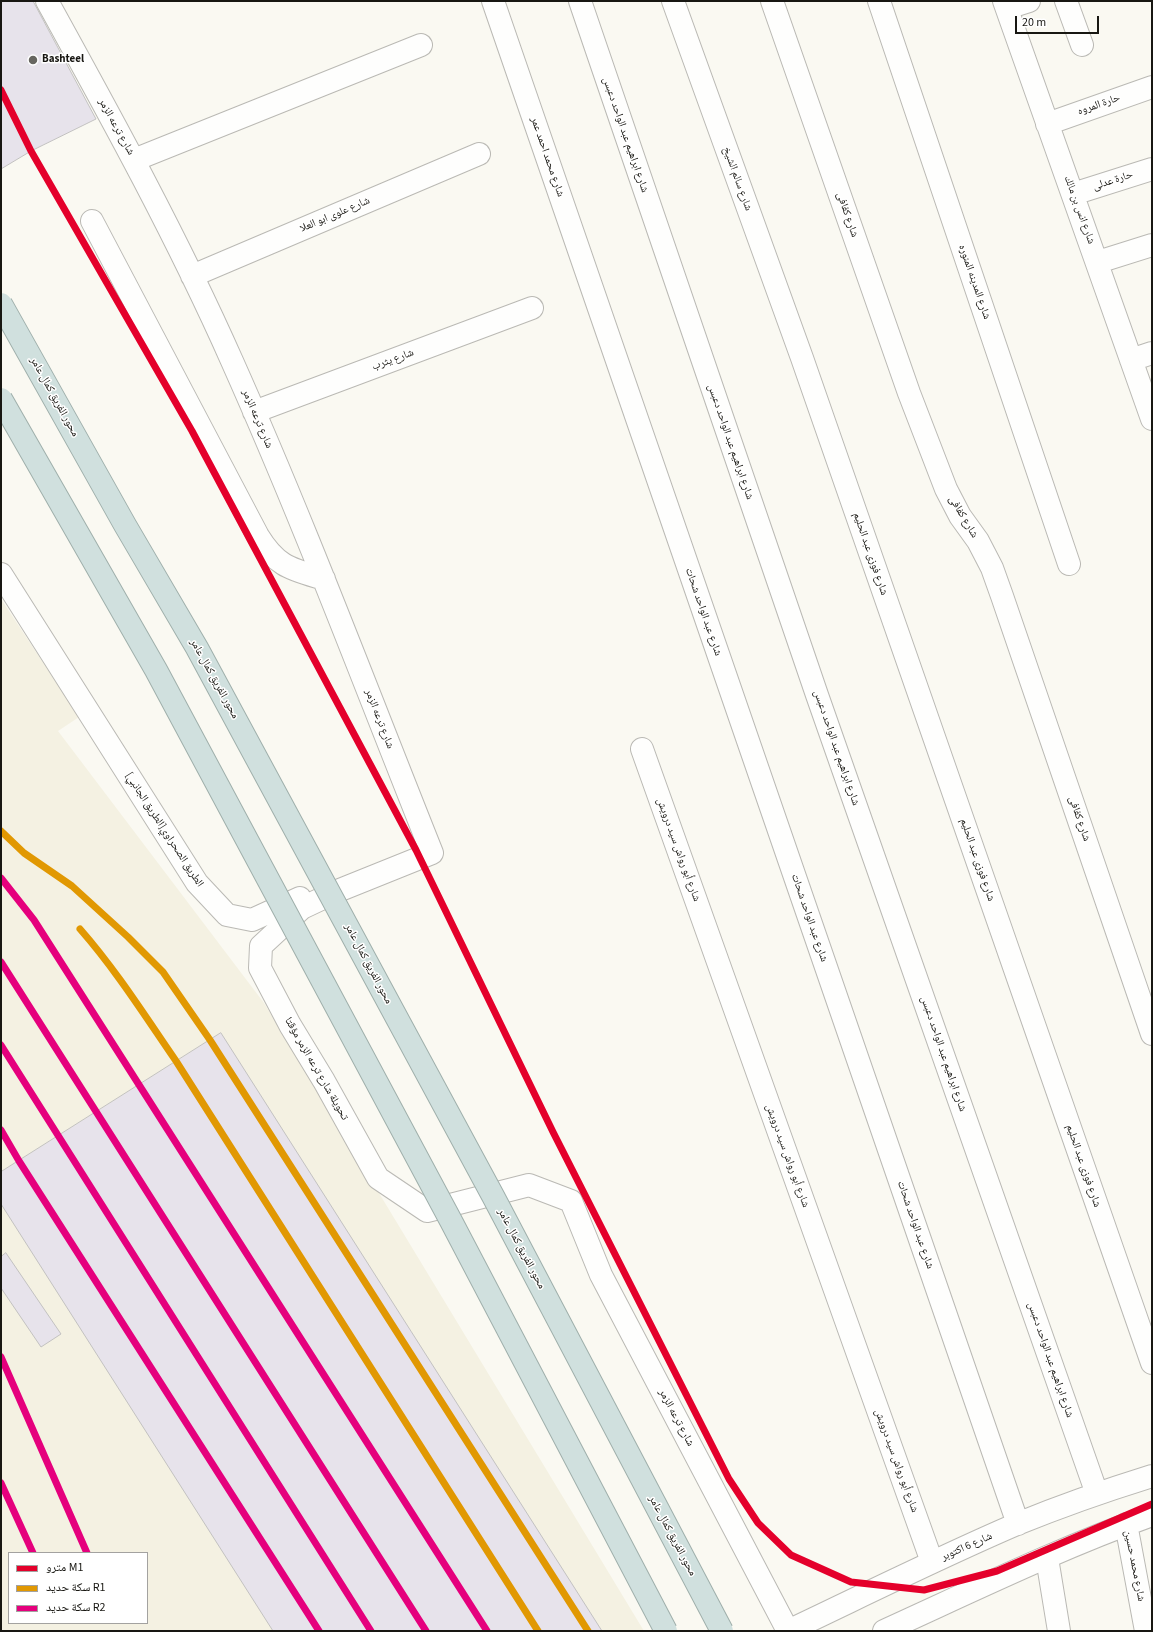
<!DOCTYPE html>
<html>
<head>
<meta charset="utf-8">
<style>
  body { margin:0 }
  #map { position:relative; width:1153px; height:1632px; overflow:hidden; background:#faf9f2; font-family:"Source Sans 3","Noto Naskh Arabic",sans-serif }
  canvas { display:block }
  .frame { position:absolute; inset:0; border:2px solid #181712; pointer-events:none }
  .legend { position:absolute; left:8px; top:1552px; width:140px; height:72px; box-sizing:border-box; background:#fff; border:1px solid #a3a2a0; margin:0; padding:5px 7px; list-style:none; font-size:12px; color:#181712 }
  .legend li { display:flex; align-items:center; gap:8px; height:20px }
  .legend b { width:20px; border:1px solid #a3a2a0 }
  .scale { position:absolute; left:1015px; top:16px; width:84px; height:18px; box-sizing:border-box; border:2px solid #181712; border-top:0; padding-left:5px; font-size:12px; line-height:14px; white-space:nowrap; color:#181712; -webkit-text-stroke:3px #fff; paint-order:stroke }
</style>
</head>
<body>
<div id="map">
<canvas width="1153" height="1632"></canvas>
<div class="frame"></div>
<ul class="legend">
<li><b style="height:5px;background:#e4002b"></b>مترو M1</li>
<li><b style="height:5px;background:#e19802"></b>سكة حديد R1</li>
<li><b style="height:5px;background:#e5007d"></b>سكة حديد R2</li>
</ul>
<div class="scale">20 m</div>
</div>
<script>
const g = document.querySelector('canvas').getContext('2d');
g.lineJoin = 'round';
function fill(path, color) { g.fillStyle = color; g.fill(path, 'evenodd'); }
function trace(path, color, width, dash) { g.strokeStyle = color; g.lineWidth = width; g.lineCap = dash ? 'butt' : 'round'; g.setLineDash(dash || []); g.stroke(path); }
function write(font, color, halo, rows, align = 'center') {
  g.font = font + ' "Source Sans 3","Noto Naskh Arabic",sans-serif'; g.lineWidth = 3; g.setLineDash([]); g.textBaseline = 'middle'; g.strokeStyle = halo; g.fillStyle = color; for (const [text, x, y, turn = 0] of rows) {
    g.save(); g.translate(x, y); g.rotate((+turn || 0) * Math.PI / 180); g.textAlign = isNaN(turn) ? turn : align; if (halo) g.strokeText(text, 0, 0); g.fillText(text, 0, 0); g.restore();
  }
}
const built = new Path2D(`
  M 1,599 L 79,717 L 58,731 L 264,1003 L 644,1631 L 1,1631 ZM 9,1553 L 147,1553 L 147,1623 L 9,1623 Z`);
const building = new Path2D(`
  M 1,1 L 33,1 L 96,119 L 31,151 L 1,169 Z
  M 221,1033 L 602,1631 L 273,1631 L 1,1204 L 1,1172 Z
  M 6,1253 L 61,1334 L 41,1347 L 1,1288 L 1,1257 Z`);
const minor = new Path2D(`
  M 47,1 C 112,119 177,237 232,361 C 304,522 366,688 432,853
  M 493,1 L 1018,1524
  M 580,1 L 817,695 L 1097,1494
  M 673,1 L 802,358 L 1152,1363
  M 772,1 L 909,393 L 946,489 L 960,516 L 978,541 L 992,568 L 1002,596 L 1152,1034
  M 879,1 L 1069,564
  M 1004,1 L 1152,419
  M 1066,1 L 1082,45
  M 1007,8 L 1029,1
  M 1047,124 L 1152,87
  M 134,160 L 421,45
  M 1073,194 L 1152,169
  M 92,221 L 258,536 C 277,567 291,569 324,579
  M 1098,262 L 1152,245
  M 192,276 L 479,154
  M 1131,360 L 1152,353
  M 254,412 L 532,308
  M 1,574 L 197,883 L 227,915 L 252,920 L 300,898
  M 642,749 L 932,1562
  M 432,853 L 340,890 L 302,908 L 261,946 L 260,968 L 290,1025 L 324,1081 L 378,1178 L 427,1211 L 529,1185 L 571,1201 L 601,1275 L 788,1631
  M 1126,1524 L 1146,1631
  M 1047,1558 L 1059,1631
  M 788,1631 C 864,1595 940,1557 1017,1524 C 1061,1506 1107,1490 1152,1476
  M 884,1631 C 972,1591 1060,1548 1152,1515`);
const highwayBridge = new Path2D(`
  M 1,304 L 125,525 L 197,648 L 493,1196 L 722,1631
  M 1,399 L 156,670 L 451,1221 L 666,1631`);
const rail1 = new Path2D(`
  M 1,831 L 24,853 L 72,886 L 128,937 L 163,972 L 210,1040 L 588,1631
  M 80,929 C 116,970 145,1016 176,1061 L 538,1631`);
const rail2 = new Path2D(`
  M 1,878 L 34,920 L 487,1631
  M 1,962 L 426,1631
  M 1,1045 L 371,1631
  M 1,1130 L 19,1161 L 319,1631
  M 1,1357 L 87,1553
  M 1,1483 L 33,1553`);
const metro1 = new Path2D(`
  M 1,90 L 31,151 L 192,431 L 416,850 L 553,1132 L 729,1479 L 758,1523 L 791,1555 L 851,1582 L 924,1590 L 997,1571 L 1152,1504`);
const markers = [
  [33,60,5,"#676660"]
];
const poiNames = [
  ["Bashteel",42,60]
];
const streetNames = [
  ["حارة المروه",1099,105,-19],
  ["شارع ترعه الزمر",116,127,61],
  ["شارع ابراهيم عبد الواحد دعبس",625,135,71],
  ["شارع محمد احمد عمر",547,157,71],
  ["شارع سالم الشيخ",737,179,70],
  ["حارة عدلى",1113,181,-18],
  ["شارع انس بن مالك",1079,210,70],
  ["شارع علوى ابو العلا",335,215,-23],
  ["شارع كفافى",847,215,71],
  ["شارع المدينه المنوره",974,282,71],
  ["شارع يثرب",393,360,-20],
  ["محور الفريق كمال عامر",54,397,61],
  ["شارع ترعه الزمر",257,419,67],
  ["شارع ابراهيم عبد الواحد دعبس",730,442,71],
  ["شارع كفافى",963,517,59],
  ["شارع فوزى عبد الحليم",870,554,71],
  ["شارع عبد الواحد شحات",703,612,71],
  ["محور الفريق كمال عامر",214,679,61],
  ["شارع ترعه الزمر",379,719,69],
  ["شارع ابراهيم عبد الواحد دعبس",836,748,71],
  ["شارع كفافى",1079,819,71],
  ["الطريق الصحراوي[الطريق الجانبي]",164,830,57],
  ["شارع أبو رواش سيد درويش",678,850,70],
  ["شارع فوزى عبد الحليم",977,860,71],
  ["شارع عبد الواحد شحات",809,918,71],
  ["محور الفريق كمال عامر",368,964,62],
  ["شارع ابراهيم عبد الواحد دعبس",943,1054,71],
  ["تحويلة شارع ترعه الزمر مؤقتا",316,1069,60],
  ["شارع أبو رواش سيد درويش",787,1156,70],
  ["شارع فوزى عبد الحليم",1083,1166,71],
  ["شارع عبد الواحد شحات",915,1225,71],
  ["محور الفريق كمال عامر",521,1249,62],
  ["شارع ابراهيم عبد الواحد دعبس",1050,1360,71],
  ["شارع ترعه الزمر",676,1418,62],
  ["شارع أبو رواش سيد درويش",896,1461,70],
  ["محور الفريق كمال عامر",672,1536,62],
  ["شارع 6 اكتوبر",967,1547,-24],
  ["شارع محمد حسين",1134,1566,79]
];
fill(built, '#f4f1e2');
fill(building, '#e7e3eb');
trace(building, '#c3c2c1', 1);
trace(minor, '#bab9b4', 24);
trace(minor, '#fefefd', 22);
trace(highwayBridge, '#9fafab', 24, []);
trace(highwayBridge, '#d0e0de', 22);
trace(rail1, '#e19802', 7);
trace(rail2, '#e5007d', 7);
trace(metro1, '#e4002b', 7);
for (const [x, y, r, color] of markers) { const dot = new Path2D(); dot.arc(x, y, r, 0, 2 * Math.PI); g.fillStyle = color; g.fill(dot); trace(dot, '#fff', 1.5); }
write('bold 11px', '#181712', '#fff', poiNames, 'left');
write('11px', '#181712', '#fff', streetNames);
</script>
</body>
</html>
